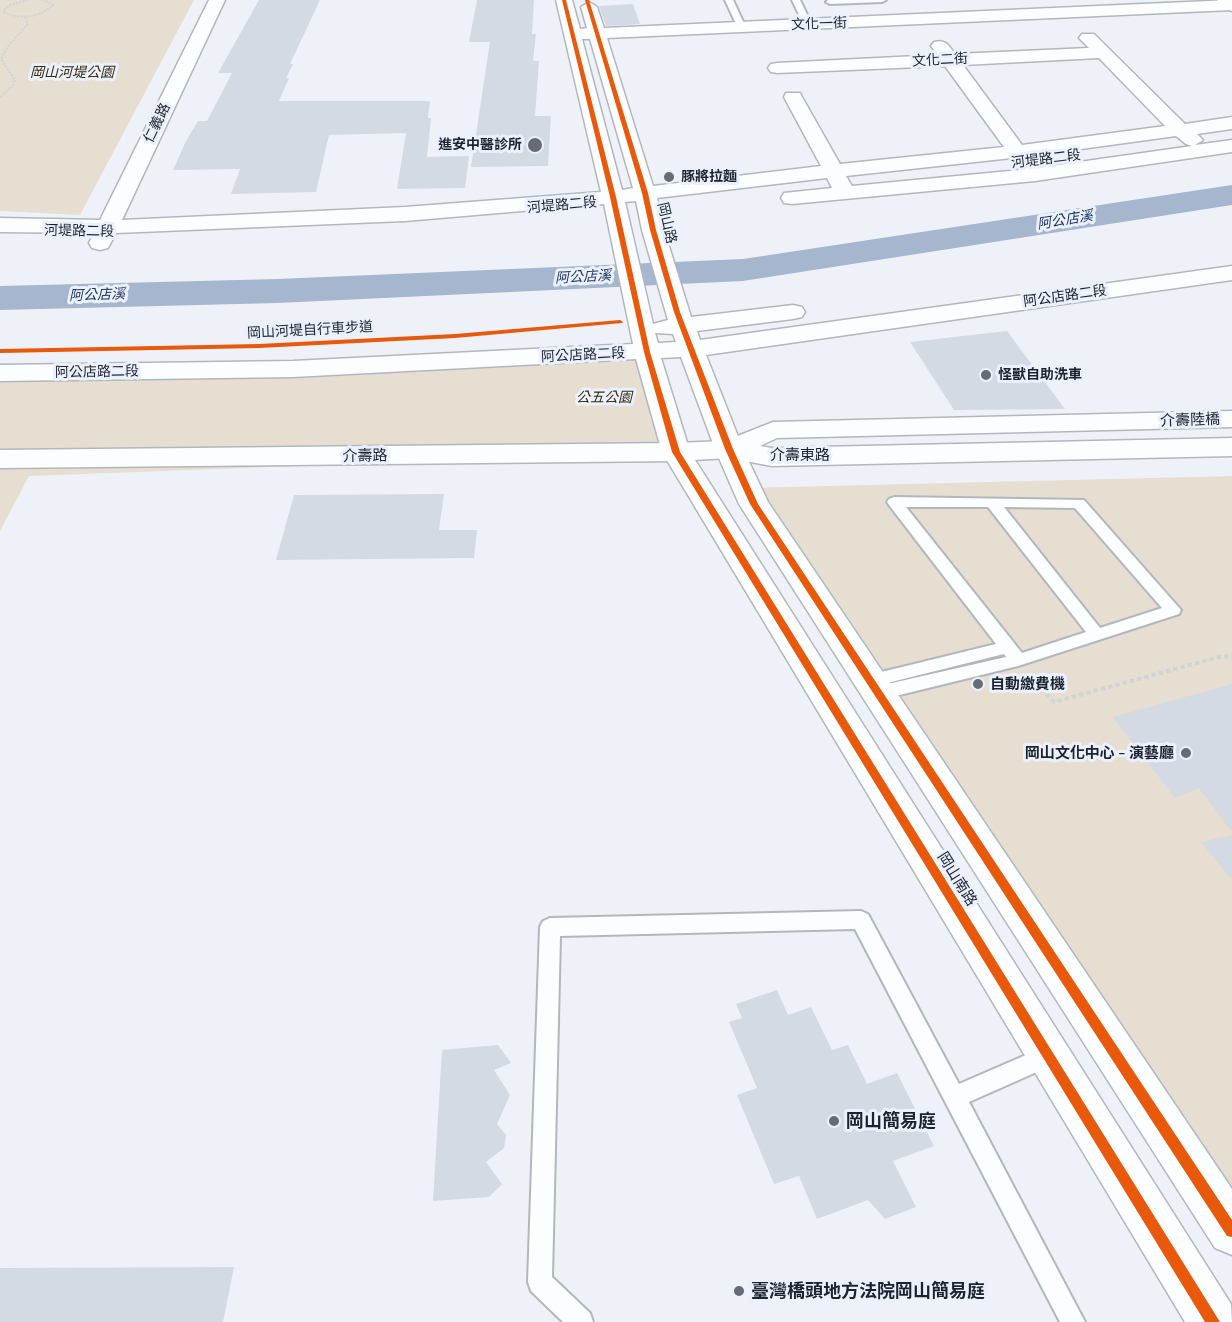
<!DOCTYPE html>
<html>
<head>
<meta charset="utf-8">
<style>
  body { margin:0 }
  canvas { display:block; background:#eef2f8 }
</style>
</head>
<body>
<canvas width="1232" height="1322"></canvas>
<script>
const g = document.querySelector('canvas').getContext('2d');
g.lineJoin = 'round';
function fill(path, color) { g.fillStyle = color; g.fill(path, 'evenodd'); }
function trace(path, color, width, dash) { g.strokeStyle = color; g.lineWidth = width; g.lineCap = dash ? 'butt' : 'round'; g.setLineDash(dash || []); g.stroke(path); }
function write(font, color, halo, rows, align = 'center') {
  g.font = font + ' "Playfair Display","Noto Sans TC",serif'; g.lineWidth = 6; g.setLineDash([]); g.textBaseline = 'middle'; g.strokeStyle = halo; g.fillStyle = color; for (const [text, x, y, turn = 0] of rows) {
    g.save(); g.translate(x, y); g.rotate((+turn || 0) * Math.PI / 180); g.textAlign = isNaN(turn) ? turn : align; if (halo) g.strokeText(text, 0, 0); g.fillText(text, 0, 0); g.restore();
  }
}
const green = new Path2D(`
  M 0,0 L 194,0 L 80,215 L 0,211 Z
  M 647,352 L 676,452 L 29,476 L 0,531 L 0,373 Z
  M 1232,476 L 1232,1228 L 747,488 Z`);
const river = new Path2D(`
  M 1232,185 L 1232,205 L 743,281 L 278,303 L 0,310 L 0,286 L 278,279 L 743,259 Z`);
const building = new Path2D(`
  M 259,0 L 320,0 L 290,64 L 293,64 L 286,78 L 289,78 L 279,101 L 430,101 L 428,118 L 431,118 L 427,157 L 469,156 L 465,188 L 397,189 L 406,133 L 329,135 L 316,192 L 231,194 L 240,169 L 173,170 L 186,141 L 198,121 L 207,121 L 232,73 L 218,73 Z
  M 477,0 L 534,0 L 532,34 L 536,34 L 533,61 L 539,61 L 535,116 L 551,116 L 548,166 L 471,167 L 490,42 L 469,42 Z
  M 633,4 L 640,24 L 606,26 L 599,6 Z
  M 1007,331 L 1065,409 L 954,410 L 910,342 Z
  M 444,494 L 439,530 L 477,530 L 474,558 L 276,560 L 294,495 Z
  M 1232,684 L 1232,832 L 1199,788 L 1175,798 L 1113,717 Z
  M 1232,835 L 1232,880 L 1201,842 Z
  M 777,990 L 788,1015 L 811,1007 L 832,1050 L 848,1045 L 867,1084 L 897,1073 L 934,1146 L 893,1161 L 916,1207 L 885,1219 L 868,1200 L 817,1219 L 799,1176 L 774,1184 L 737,1095 L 757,1088 L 729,1022 L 742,1018 L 736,1004 Z
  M 498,1045 L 511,1063 L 494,1070 L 510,1095 L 497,1124 L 506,1135 L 504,1148 L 486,1162 L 502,1184 L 489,1197 L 433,1201 L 442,1050 Z
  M 234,1267 L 223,1322 L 0,1322 L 0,1268 Z`);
const pathFar1 = new Path2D(`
  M 28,0 L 10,5 L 4,10 L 5,13 C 21,19 40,18 53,5 L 43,0
  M 0,97 L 13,86 L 15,80 L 1,59 L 9,45 L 28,24 L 25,16`);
const path = new Path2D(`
  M 1031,677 L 1054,702 L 1219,657 L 1232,656`);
const service = new Path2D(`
  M 725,0 L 733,0 L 746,28 L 745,30 L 738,28 Z
  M 792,0 L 800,0 L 812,25 L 811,27 L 805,27 Z
  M 828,0 L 886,0 L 882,2 L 830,4 L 826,2 Z
  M 894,497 L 1084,500 L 1181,610 L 1179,614 L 1018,666 L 879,700 L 873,698 L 871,693 L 873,688 L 879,686 L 1006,657 L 1004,654 L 871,687 L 865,686 L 863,681 L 865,676 L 996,644 L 889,505 L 887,502 L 889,499 ZM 906,507 L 988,507 L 1086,632 L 1022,653 ZM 1004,507 L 1075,508 L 1162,608 L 1100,628 Z
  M 861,911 L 868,914 L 959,1084 L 1049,1045 L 1057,1049 L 1060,1056 L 1057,1063 L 969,1102 L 1085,1322 L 1060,1322 L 855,929 L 560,936 L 552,1277 L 590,1313 L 593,1322 L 563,1322 L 531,1291 L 528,1282 L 540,927 L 543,921 L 550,918 Z`);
const minor = new Path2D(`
  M 209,0 L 225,0 L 122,220 L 405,207 L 601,192 L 556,0 L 572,0 L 580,29 L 587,28 L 581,7 L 589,2 L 597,7 L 604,28 L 1232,0 L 1232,10 L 607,38 L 653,186 L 821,166 L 784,97 L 786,93 L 800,93 L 802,97 L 840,164 L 1004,147 L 945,66 L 777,73 L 771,72 L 768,68 L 771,64 L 777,63 L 938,55 L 931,46 L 934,42 C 946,39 949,46 955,54 L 1089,48 L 1079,38 L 1082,34 L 1094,34 L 1185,124 L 1232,117 L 1232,129 L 1197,134 L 1203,140 L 1195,145 L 1232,140 L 1232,152 L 1035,181 L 792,204 L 784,203 L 781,198 L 784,193 L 832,188 L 827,178 L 657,198 L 664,230 L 691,317 L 793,305 L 802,307 L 805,312 L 802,317 L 793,319 L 697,331 L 700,340 L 1232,266 L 1232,280 L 706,355 L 743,449 L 768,502 L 1232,1189 L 1232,1255 L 1215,1248 L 739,504 L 715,449 L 681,357 L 661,358 L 690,452 L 1231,1304 L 1232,1322 L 1185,1322 L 662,452 L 636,359 L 293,377 L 0,381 L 0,365 L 293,361 L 633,344 L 604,204 L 405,221 L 116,233 L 108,248 L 100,250 L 92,248 L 89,243 L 94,233 L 0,232 L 0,218 L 100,220 ZM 582,39 L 590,39 L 633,188 L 622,190 ZM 1099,58 L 1165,126 L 1022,145 L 963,65 ZM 1176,136 L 1186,144 L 1192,146 L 1037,168 L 1030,156 ZM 1012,158 L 1020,170 L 852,186 L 846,176 ZM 636,201 L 642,230 L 668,320 L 653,324 L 625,202 ZM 655,333 L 673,334 L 676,342 L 658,343 Z`);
const secondary = new Path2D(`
  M 1232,411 L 1232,427 L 777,438 L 760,446 L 772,448 L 1232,438 L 1232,456 L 772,466 L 729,458 L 676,461 L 0,468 L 0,450 L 676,443 L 725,441 L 773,422 Z`);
const primary = new Path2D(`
  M 1217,0 L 1232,0 L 1232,11 L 1226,9 Z`);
const cycleway = new Path2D(`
  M 562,0 L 566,0 L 616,197 L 650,352 L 680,452 L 1220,1322 L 1205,1322 L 672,452 L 644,352 L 610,197 Z
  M 585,0 L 589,0 L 648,193 L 656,230 L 680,312 L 733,449 L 758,504 L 1232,1220 L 1232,1237 L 1227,1236 L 750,504 L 725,449 L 674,312 L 650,230 L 642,193 Z
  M 620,320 L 623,322 L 622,323 L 455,338 L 259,348 L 0,353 L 0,349 L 259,344 L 455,334 Z`);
const markers = [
  [535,145,8,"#666b75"],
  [669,177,6,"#666b75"],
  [986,375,6,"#666b75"],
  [978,684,6,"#666b75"],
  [1186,753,6,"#666b75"],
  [834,1121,6,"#666b75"],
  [739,1291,6,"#666b75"]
];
const farStreetnames = [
  ["文化一街",819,24,-2],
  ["文化二街",940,60,-3],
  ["仁義路",157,123,-64],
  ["河堤路二段",1046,159,-7],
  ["河堤路二段",562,205,-5],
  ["岡山路",667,223,77],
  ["河堤路二段",79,231,1],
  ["阿公店路二段",1065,296,-8],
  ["岡山河堤自行車步道",310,330,-3],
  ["阿公店路二段",583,355,-3],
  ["阿公店路二段",97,372,-1]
];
const farParknames = [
  ["岡山河堤公園",72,73],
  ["公五公園",604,398]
];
const farPoinames = [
  ["進安中醫診所",522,145,"right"],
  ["豚將拉麵",681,177],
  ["怪獸自助洗車",998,375]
];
const farWaternames = [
  ["阿公店溪",1065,220,-9],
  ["阿公店溪",583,277,-3],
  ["阿公店溪",97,295,-2]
];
const streetNames = [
  ["介壽陸橋",1190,420,-2],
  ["介壽東路",800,455],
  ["介壽路",365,456,-1],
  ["岡山南路",957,879,58]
];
const poiNames = [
  ["自動繳費機",990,684],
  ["岡山文化中心 - 演藝廳",1174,753,"right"]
];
const nearPoinames = [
  ["岡山簡易庭",846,1121],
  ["臺灣橋頭地方法院岡山簡易庭",751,1291]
];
fill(green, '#e5ded1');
fill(river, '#a7b6cf');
fill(building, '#d4dae4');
trace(service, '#b2b7be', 4);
trace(minor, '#b2b7be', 3);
trace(secondary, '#b2b7be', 3);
trace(primary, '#b2b7be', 3);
trace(pathFar1, '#d1d3d5', 2, [2, 1.5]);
trace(path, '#d1d3d5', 4, [4.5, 3]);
fill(service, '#fcfdfe');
fill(minor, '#fcfdfe');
fill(secondary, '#fcfdfe');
fill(primary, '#fcfdfe');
fill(cycleway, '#e8590c');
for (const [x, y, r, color] of markers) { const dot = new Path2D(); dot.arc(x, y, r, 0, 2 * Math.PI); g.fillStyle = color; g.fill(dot); trace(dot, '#eaf1fc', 2); }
write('14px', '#1d232e', '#eaf1fc', farStreetnames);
write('italic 14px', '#3a2b0c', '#eaf1fc', farParknames);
write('bold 14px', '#1d232e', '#eaf1fc', farPoinames, 'left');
write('italic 14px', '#19305d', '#eaf1fc', farWaternames);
write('15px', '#1d232e', '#eaf1fc', streetNames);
write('bold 15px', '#1d232e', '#eaf1fc', poiNames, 'left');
write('bold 18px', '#1d232e', '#eaf1fc', nearPoinames, 'left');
</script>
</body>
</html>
